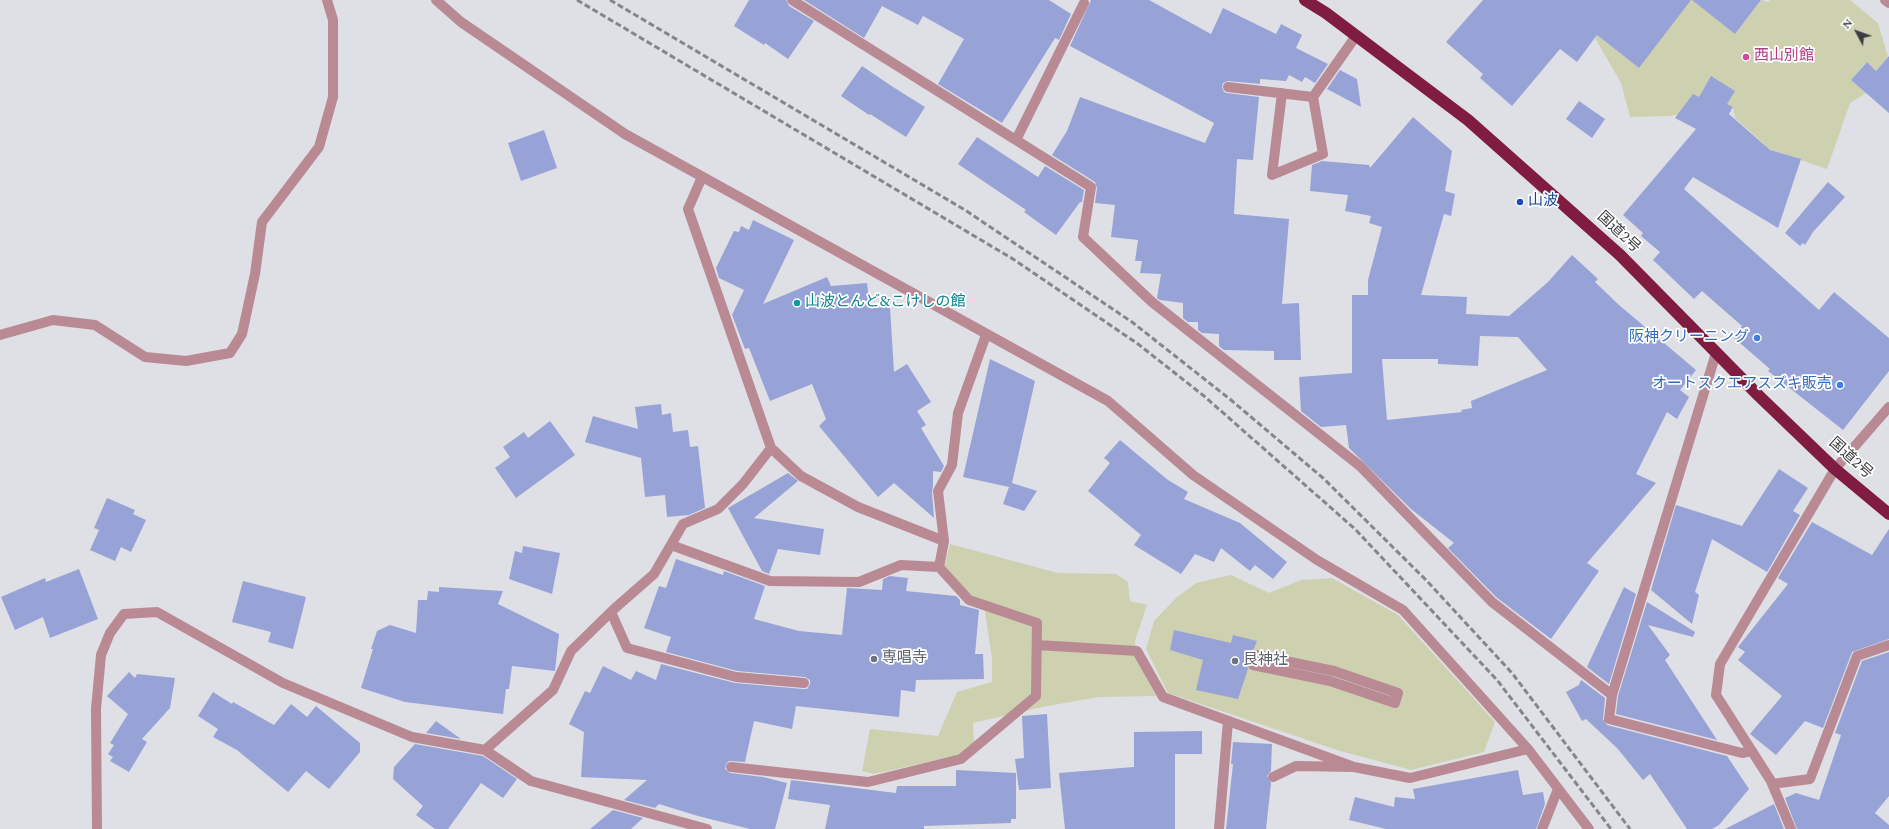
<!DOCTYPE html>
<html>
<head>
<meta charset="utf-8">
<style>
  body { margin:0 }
  #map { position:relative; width:1889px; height:829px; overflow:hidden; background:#dee0e6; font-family:Spectral,serif }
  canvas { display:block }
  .north { position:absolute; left:1837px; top:12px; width:40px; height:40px; -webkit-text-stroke:3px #fff; paint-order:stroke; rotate:311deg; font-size:11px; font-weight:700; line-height:16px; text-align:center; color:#3c3c3f }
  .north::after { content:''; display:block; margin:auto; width:14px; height:18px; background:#3c3c3f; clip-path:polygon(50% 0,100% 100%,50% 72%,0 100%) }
</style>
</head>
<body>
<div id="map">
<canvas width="1889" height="829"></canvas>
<div class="north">N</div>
</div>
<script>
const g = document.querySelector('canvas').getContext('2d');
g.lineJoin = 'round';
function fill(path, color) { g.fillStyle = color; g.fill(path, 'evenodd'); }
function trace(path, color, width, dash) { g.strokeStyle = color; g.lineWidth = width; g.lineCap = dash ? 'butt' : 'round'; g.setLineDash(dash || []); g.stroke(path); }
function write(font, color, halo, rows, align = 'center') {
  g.font = font + ' Spectral,"Noto Sans JP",serif'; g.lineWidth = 3.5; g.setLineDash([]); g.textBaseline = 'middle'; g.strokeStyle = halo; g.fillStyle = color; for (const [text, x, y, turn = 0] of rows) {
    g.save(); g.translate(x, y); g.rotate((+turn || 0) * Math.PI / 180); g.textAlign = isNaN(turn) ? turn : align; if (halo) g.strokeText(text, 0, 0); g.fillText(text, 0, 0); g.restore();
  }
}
const green = new Path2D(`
  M 1690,0 L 1723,0 L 1735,34 L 1761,0 L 1769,2 L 1770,0 L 1850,0 L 1878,23 L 1888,57 L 1876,71 L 1866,62 L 1851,80 L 1866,93 L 1850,103 L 1827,169 L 1765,148 L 1763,143 L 1735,118 L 1733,107 L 1727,104 L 1670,116 L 1630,117 L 1621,83 L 1595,38 L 1597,35 L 1639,68 Z
  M 950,544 L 1058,573 L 1116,574 L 1128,582 L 1130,601 L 1147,605 L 1135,641 L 1138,661 L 1156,696 L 1099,697 L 1042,707 L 973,723 L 974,744 L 959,755 L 874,774 L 862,771 L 870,729 L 938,736 L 957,692 L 992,682 L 992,658 L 983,599 L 970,596 L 944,568 Z
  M 1231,575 L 1269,593 L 1301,580 L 1332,578 L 1398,615 L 1495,722 L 1484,752 L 1411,770 L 1340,751 L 1168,693 L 1146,649 L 1154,621 L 1176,598 L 1196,583 Z`);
const building = new Path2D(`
  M 749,0 L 786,0 L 789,6 L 814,21 L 788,59 L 765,43 L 764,45 L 734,26 Z
  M 804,0 L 1049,0 L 1071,14 L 1059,40 L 1055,38 L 1002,123 L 938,84 L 964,39 L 923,16 L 918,25 L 882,6 L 864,38 Z
  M 1091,0 L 1149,0 L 1211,34 L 1223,8 L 1276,34 L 1281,24 L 1302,35 L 1296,48 L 1328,64 L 1315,83 L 1305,77 L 1302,82 L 1289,75 L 1286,81 L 1260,79 L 1260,84 L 1228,81 L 1223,83 L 1222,87 L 1224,92 L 1227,93 L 1259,97 L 1253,160 L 1237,159 L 1234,214 L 1289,219 L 1282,304 L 1299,303 L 1301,360 L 1274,360 L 1274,351 L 1224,350 L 1219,346 L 1219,334 L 1202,333 L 1198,330 L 1198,322 L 1188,322 L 1183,318 L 1183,303 L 1160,300 L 1157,298 L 1161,274 L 1140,273 L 1142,261 L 1135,261 L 1138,240 L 1111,237 L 1115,205 L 1095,203 L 1097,188 L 1095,182 L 1052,155 L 1067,131 L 1080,97 L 1205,143 L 1214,123 L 1070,46 Z
  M 1483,0 L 1691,0 L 1639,68 L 1597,35 L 1577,62 L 1560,49 L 1512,106 L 1480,78 L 1483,74 L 1446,42 Z
  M 1692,0 L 1761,0 L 1735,34 Z
  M 1889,56 L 1889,113 L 1851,80 L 1867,62 L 1876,71 Z
  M 862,66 L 893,87 L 925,107 L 906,137 L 870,114 L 869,115 L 841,96 Z
  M 1340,70 L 1357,79 L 1361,107 L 1327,89 Z
  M 1711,76 L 1735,91 L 1727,104 L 1733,107 L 1729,114 L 1770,150 L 1801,159 L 1778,228 L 1693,177 L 1684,189 L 1819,310 L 1834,292 L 1889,338 L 1889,371 L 1843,430 L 1768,371 L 1770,369 L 1733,337 L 1742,326 L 1702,291 L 1694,299 L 1653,260 L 1660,252 L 1641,236 L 1643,233 L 1623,215 L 1696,129 L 1675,118 L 1693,94 L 1699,97 Z
  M 1579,101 L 1605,119 L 1592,138 L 1566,119 Z
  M 1413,117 L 1452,151 L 1445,191 L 1455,194 L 1451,216 L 1444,214 L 1421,295 L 1467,297 L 1466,314 L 1509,316 L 1548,282 L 1572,255 L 1598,279 L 1595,282 L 1619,305 L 1696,370 L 1680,390 L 1689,397 L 1677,419 L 1667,412 L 1636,474 L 1656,483 L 1587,563 L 1599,571 L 1551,639 L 1496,597 L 1448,548 L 1454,543 L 1411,509 L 1349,448 L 1346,425 L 1321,427 L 1301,411 L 1299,377 L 1352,373 L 1352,295 L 1368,295 L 1368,280 L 1382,227 L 1369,223 L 1371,216 L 1345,211 L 1348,195 L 1310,191 L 1312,165 L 1322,161 L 1369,165 L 1370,168 ZM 1480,336 L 1518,337 L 1547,370 L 1471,401 L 1472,408 L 1461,410 L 1462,412 L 1387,420 L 1382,359 L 1438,359 L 1438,364 L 1478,366 Z
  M 544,130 L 557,168 L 521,181 L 508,143 Z
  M 977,137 L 1038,177 L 1045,166 L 1084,190 L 1082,202 L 1080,202 L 1056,235 L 1024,212 L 1026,210 L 958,164 Z
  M 1828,182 L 1845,197 L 1813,232 L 1805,245 L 1803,243 L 1800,246 L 1785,233 Z
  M 753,220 L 794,240 L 763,304 L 827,277 L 831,286 L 867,283 L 870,308 L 890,307 L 894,372 L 907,364 L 931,402 L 917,411 L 926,425 L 921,428 L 944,466 L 941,472 L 933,471 L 933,486 L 932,492 L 934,518 L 894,483 L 878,497 L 819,426 L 826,419 L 812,384 L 770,401 L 749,348 L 745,349 L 732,315 L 744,290 L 719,278 L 716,268 L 734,231 L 739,232 L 741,226 L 749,230 Z
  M 990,359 L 1035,381 L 1012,483 L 1037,491 L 1024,511 L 1003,504 L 1009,487 L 963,477 Z
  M 661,404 L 662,415 L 671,413 L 673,432 L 688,430 L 690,447 L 698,446 L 705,508 L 689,515 L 667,517 L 665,495 L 645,497 L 641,458 L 585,442 L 593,416 L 638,429 L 635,407 Z
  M 550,421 L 575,455 L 516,498 L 495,468 L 510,457 L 503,447 L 524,432 L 528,438 Z
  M 1120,440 L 1168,480 L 1188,492 L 1184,499 L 1240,523 L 1287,562 L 1273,579 L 1255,565 L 1250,571 L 1221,548 L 1214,562 L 1195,554 L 1181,574 L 1134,545 L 1141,535 L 1088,491 L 1110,463 L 1104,458 Z
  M 1779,469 L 1808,488 L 1793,511 L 1800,515 L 1767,572 L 1712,539 L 1695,592 L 1699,595 L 1692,624 L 1651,590 L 1676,505 L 1742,526 Z
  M 788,473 L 798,481 L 754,518 L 824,529 L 820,555 L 778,549 L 769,574 L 762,571 L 728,508 Z
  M 107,498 L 135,510 L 133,514 L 146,520 L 131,552 L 121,547 L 115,561 L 90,550 L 99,530 L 94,528 Z
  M 1812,522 L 1872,555 L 1889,529 L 1889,639 L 1852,652 L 1823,728 L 1805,721 L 1776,755 L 1750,734 L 1782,696 L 1738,660 L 1745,652 L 1738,647 L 1788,584 L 1778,578 Z
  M 523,546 L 560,553 L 552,594 L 509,579 L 515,551 L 522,553 Z
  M 676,559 L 723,575 L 724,571 L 765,586 L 754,619 L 799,631 L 842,635 L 847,588 L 882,590 L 883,579 L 890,576 L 908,578 L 906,591 L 956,596 L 960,600 L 960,605 L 979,610 L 975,654 L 983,654 L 984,679 L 916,680 L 915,692 L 901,690 L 899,717 L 796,706 L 792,729 L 754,721 L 745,762 L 729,761 L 726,764 L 725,769 L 730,773 L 763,777 L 787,783 L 775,829 L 750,829 L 698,816 L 659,804 L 655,808 L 624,800 L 647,780 L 581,777 L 584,732 L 569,724 L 585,691 L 590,693 L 603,666 L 631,680 L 636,671 L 656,680 L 661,664 L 735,683 L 803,689 L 807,689 L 810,684 L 810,680 L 805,677 L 737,671 L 666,652 L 671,637 L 644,628 L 659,586 L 666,588 Z
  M 79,569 L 98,619 L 50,638 L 43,617 L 15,630 L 1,597 L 45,578 L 46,582 Z
  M 243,581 L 306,597 L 293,649 L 268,642 L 271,632 L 232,622 Z
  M 439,587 L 503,591 L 498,604 L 559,634 L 555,671 L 512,666 L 509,689 L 506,689 L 503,714 L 405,702 L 361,688 L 373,649 L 371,649 L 377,631 L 390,625 L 416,633 L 418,600 L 427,600 L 428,591 L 439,592 Z
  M 1624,587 L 1636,594 L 1609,684 L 1587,667 Z
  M 1647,602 L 1695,632 L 1693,637 L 1648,625 L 1670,655 L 1665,660 L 1717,740 L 1616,714 L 1618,696 Z
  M 1174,630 L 1231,643 L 1233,635 L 1257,641 L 1254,649 L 1250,653 L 1247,664 L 1248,669 L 1238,699 L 1196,690 L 1203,660 L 1170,650 Z
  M 1889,652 L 1889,796 L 1875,813 L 1889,825 L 1889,829 L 1797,829 L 1785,798 L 1796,793 L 1819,800 L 1841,735 L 1835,733 L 1862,661 Z
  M 129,672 L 135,678 L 137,674 L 175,678 L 170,708 L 142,739 L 147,742 L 129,772 L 110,761 L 113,757 L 108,754 L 114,745 L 110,743 L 128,714 L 107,696 Z
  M 1581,680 L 1605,698 L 1603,719 L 1607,725 L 1727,756 L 1749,789 L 1719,825 L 1712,829 L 1687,829 L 1650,774 L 1643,780 L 1617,748 L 1586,719 L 1582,721 L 1566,692 L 1579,685 Z
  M 213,692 L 232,704 L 233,702 L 274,725 L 291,704 L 307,717 L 316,706 L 360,743 L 360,752 L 329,789 L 306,771 L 288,792 L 237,750 L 213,737 L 218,729 L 198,716 Z
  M 1047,714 L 1051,788 L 1019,790 L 1015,759 L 1024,758 L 1022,716 Z
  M 436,721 L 461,739 L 426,733 Z
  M 1202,731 L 1202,754 L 1175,754 L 1175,829 L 1065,829 L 1059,773 L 1134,767 L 1134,732 Z
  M 1233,742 L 1272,744 L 1271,771 L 1267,776 L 1271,783 L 1266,829 L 1226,829 L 1233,764 L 1231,764 Z
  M 415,744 L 483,756 L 517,779 L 503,798 L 481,783 L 448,829 L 435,829 L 416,815 L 423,806 L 393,779 L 394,767 Z
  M 956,770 L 1016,773 L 1016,819 L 1011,819 L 1011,823 L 924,826 L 924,829 L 825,829 L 830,805 L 788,799 L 791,780 L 896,793 L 897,786 L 956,786 Z
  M 1518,770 L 1523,795 L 1543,792 L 1545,804 L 1536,829 L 1386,829 L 1349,820 L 1355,797 L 1394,807 L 1395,797 L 1415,799 L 1413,789 Z
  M 1774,804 L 1784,829 L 1725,829 Z
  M 613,810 L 643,818 L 631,829 L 590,829 Z`);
const minor = new Path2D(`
  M 436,0 L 461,22 L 625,134 L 1108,401 L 1193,475 L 1317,560 L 1403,610 L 1528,749 L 1589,829
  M 792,0 L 1091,187 L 1083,237 L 1152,302 L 1360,466 L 1492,602 L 1612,695 L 1716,353
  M 1885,0 L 1889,3
  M 1228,87 L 1313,97 L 1323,154 L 1272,175 L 1282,93
  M 1313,97 L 1356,36
  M 1016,140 L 1084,3
  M 702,177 L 688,209 L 771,448 L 801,476 L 858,507 L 944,541 L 939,567
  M 0,335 L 53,320 L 95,325 L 145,357 L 186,361 L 230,353 L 242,334 L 255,274 L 262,222 L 319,147 L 333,97 L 333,20 L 327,0
  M 944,541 L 938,491 L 952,465 L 958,413 L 986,335
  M 671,545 L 770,581 L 859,582 L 901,565 L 939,567 L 969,600 L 1037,623 L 1036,696 L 961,759 L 868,782 L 731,767
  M 611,612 L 627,648 L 736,677 L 804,683
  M 1037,645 L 1137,651 L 1163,697 L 1354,767
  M 1256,655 L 1334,671 L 1398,693 L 1395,703 L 1330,681 L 1253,665 Z
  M 1612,695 L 1609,719 L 1742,753 L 1752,751
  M 485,750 L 553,690 L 571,651 L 614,609 L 654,574 L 683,524 L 718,509 L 743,484 L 771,448
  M 1273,777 L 1296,766 L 1354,767 L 1410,778 L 1528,749
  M 1772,784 L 1810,779 L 1857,656 L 1889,645
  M 97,829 L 96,709 L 101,655 L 110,633 L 124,614 L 157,612 L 283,683 L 412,737 L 485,750 L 531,781 L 707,829
  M 1219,829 L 1228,721
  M 1542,829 L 1558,789
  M 1791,829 L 1771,781 L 1716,695 L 1720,664 L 1835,469 L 1889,407`);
const highway = new Path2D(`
  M 1305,0 L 1326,13 L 1468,120 L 1620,255 L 1759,396 L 1835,469 L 1889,514`);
const rail = new Path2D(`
  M 577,0 L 1013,259 L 1138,344 L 1204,396 L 1355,529 L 1497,680 L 1611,829
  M 610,0 L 965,210 L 1132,322 L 1231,400 L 1323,478 L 1426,580 L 1512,673 L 1630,829`);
const markers = [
  [1746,57,4,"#d1479c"],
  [1520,202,4,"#1a4fb4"],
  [797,303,4,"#0f9aa8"],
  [1757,338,4,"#3f7fe0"],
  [1840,385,4,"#3f7fe0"],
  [874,659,4,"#6b7280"],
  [1235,661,4,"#6b7280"]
];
const hotelNames = [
  ["西山別館",1754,57]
];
const transitNames = [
  ["山波",1528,202]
];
const streetNames = [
  ["国道2号",1618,233,43],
  ["国道2号",1850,459,42]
];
const cultureNames = [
  ["山波とんど&こけしの館",805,303]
];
const shopNames = [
  ["阪神クリーニング",1749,338],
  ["オートスクエアスズキ販売",1832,385]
];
const worshipNames = [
  ["専唱寺",882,659],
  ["艮神社",1243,661]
];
fill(green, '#ced1b0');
fill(building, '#97a3d7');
trace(minor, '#b98994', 10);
trace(highway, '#7f1c40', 12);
trace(rail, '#85868a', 3, [6, 3]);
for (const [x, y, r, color] of markers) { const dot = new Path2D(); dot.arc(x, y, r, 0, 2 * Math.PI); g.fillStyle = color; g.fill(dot); trace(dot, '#fff', 1.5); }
write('15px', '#b23c85', '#fff', hotelNames, 'left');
write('15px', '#164399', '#fff', transitNames, 'left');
write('15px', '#3c3c3f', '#fff', streetNames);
write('15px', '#0d838f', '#fff', cultureNames, 'left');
write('15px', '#366cbe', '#fff', shopNames, 'right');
write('15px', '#5b616d', '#fff', worshipNames, 'left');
</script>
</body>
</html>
